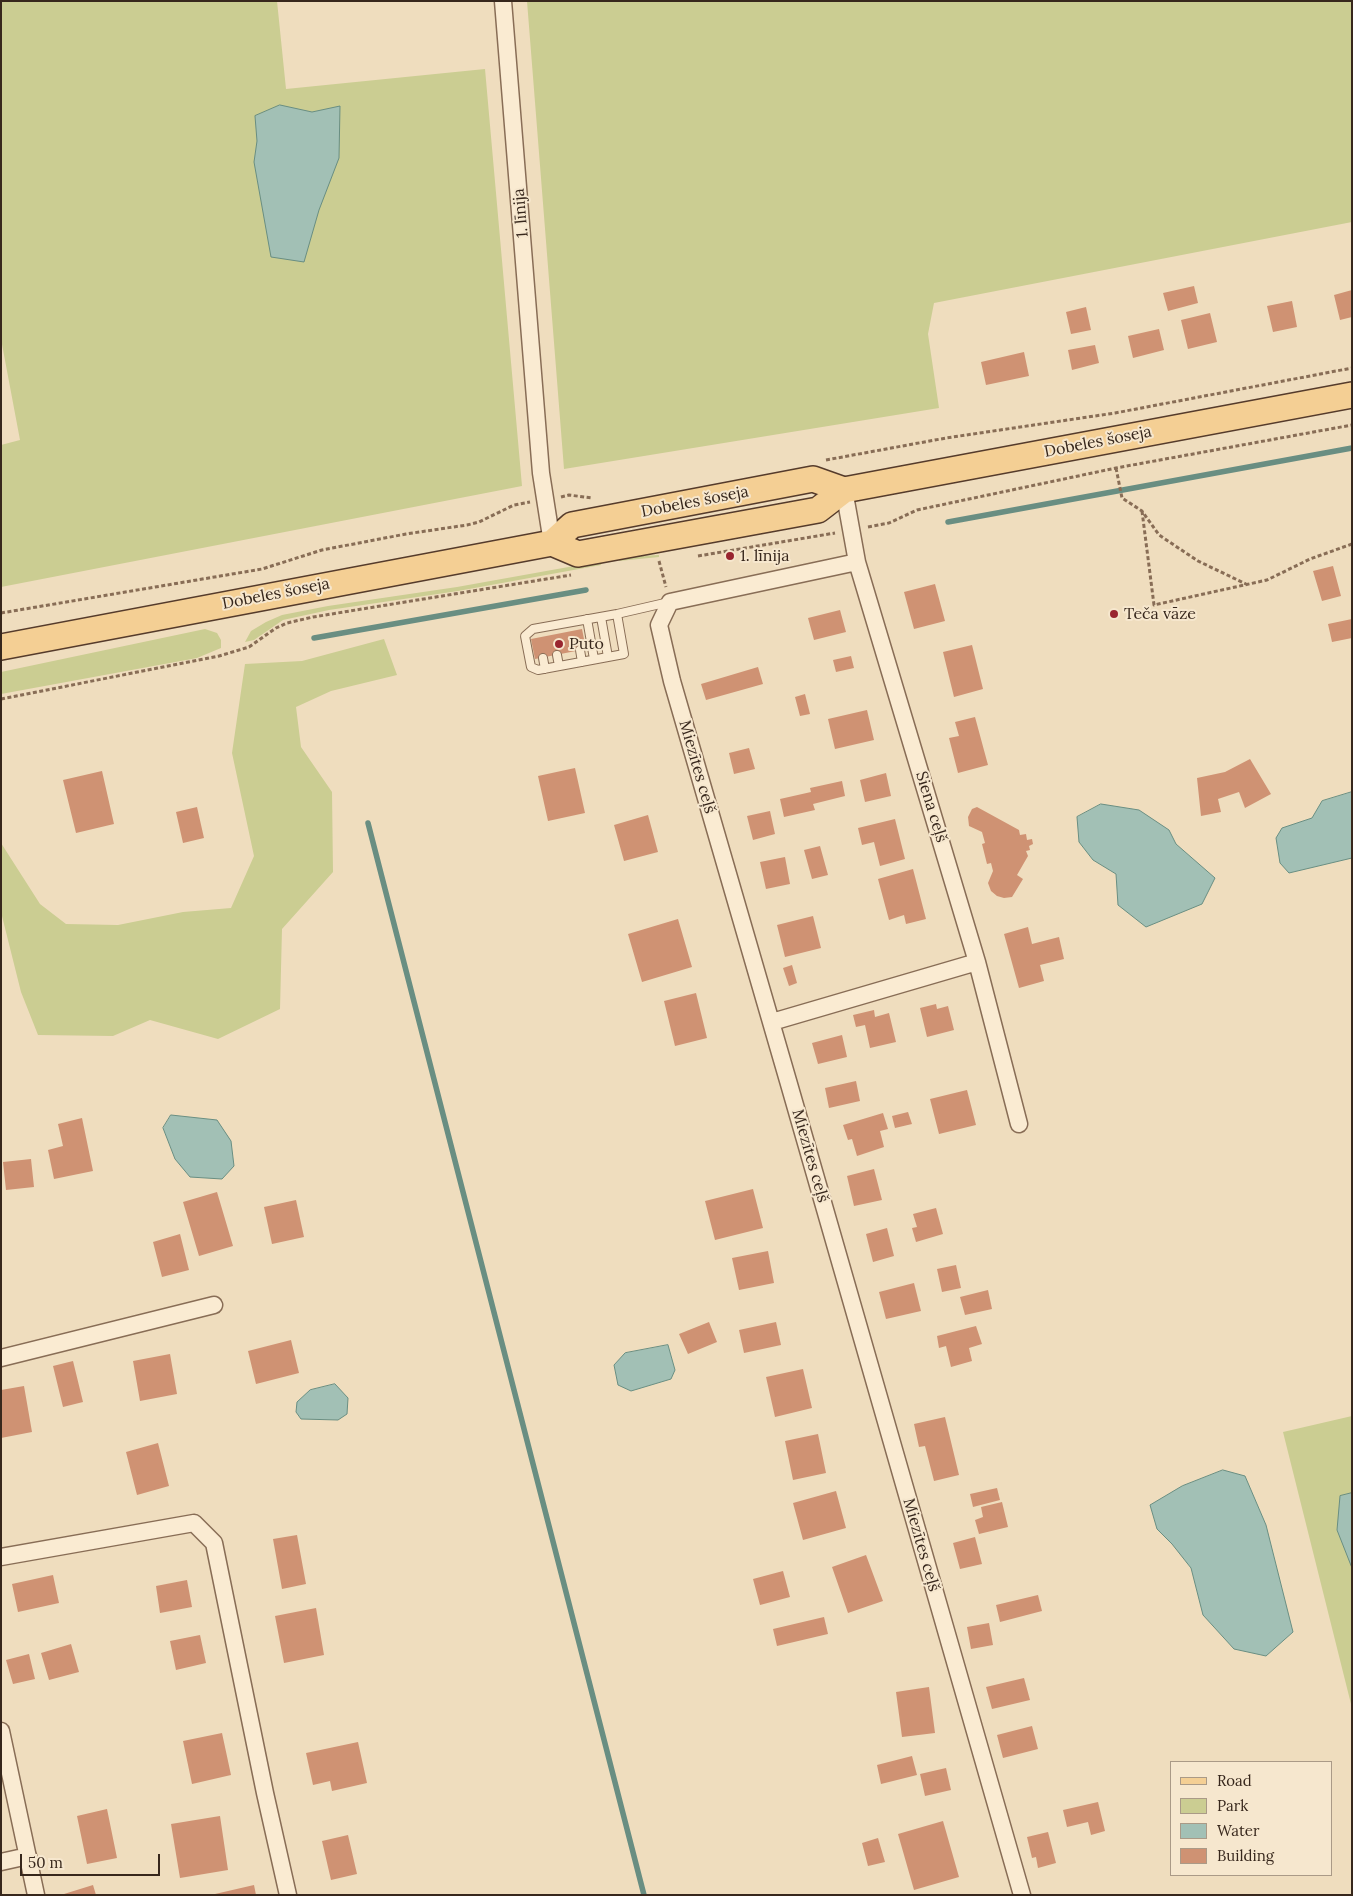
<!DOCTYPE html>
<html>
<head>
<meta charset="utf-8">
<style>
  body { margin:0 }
  #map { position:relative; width:1353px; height:1896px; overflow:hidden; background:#efddbe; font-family:Lora,serif }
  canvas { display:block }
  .frame { position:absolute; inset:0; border:2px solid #37271c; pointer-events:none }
  .legend { position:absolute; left:1170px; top:1761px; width:162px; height:115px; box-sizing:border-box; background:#f6e7ce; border:1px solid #aa9a87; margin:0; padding:6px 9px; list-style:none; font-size:15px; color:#37271c }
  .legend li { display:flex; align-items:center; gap:10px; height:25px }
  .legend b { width:25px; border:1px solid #aa9a87 }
  .scale { position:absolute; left:20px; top:1854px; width:140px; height:22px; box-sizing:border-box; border:2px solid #37271c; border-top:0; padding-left:6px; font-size:15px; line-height:18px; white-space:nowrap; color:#37271c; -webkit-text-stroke:4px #f6e7ce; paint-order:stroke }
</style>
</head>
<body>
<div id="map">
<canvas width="1353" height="1896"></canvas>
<div class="frame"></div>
<ul class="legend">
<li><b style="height:6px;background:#f4cf94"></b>Road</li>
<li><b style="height:14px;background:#cbcd92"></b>Park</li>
<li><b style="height:14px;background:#a2c0b5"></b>Water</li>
<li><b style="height:14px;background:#cf9273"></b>Building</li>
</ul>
<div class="scale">50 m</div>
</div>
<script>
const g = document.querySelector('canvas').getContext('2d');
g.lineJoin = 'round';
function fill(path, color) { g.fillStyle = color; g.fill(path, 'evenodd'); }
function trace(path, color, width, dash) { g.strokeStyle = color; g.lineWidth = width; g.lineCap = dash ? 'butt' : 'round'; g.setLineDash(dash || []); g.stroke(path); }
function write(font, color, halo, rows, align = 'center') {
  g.font = font + ' Lora,serif'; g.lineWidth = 4; g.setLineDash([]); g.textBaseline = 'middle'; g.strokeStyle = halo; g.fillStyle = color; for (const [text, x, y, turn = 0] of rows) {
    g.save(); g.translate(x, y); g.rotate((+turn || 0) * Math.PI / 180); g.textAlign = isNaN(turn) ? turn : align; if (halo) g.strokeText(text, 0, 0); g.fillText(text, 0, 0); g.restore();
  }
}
const green = new Path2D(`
  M 1,1 L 277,1 L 286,89 L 485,69 L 522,486 L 1,587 L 1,445 L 20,440 L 1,339 Z
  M 527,1 L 1352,1 L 1352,222 L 934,303 L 928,334 L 939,408 L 564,469 Z
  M 659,555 L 659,557 L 619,561 L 618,557 Z
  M 602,561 L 601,565 L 458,591 L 329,610 L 283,620 L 254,640 L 245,642 L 251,631 L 266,622 L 282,615 L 328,606 L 457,587 Z
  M 205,629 L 217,633 L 221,640 L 221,648 L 197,658 L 1,694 L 1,672 Z
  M 384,639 L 397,675 L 331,691 L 296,707 L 301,747 L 332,792 L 333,872 L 282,929 L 280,1009 L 218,1039 L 150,1020 L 113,1036 L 38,1035 L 21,992 L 1,912 L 1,843 L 40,904 L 66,924 L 118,925 L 183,912 L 231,908 L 254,856 L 232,753 L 245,664 L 302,661 Z
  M 1352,1416 L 1352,1708 L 1283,1432 Z`);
const water = new Path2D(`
  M 280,105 L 312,112 L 340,106 L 339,158 L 319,210 L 304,262 L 271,257 L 254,162 L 257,141 L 255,116 Z
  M 1352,792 L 1352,858 L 1289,873 L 1280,863 L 1276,838 L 1282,828 L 1312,818 L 1322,801 Z
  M 1101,804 L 1139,810 L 1169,830 L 1176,844 L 1215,878 L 1202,904 L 1146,927 L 1118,905 L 1116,874 L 1093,860 L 1079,842 L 1077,817 Z
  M 171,1115 L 217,1120 L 231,1141 L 234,1166 L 222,1179 L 190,1177 L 175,1159 L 163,1128 Z
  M 668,1345 L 675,1370 L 671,1379 L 631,1391 L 618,1385 L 614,1365 L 625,1353 Z
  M 335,1384 L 348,1398 L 347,1414 L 338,1420 L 301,1419 L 296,1412 L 297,1402 L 310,1390 Z
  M 1223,1470 L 1245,1476 L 1266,1525 L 1293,1632 L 1266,1656 L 1234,1649 L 1203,1615 L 1191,1568 L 1172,1544 L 1157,1529 L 1150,1505 L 1182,1486 Z
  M 1352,1493 L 1352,1568 L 1337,1530 L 1340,1496 Z`);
const stream = new Path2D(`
  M 948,522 L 1352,448
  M 314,638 L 586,590
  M 368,823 L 644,1895`);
const building = new Path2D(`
  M 1194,286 L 1198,303 L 1168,311 L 1163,293 Z
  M 1352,290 L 1352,317 L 1340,320 L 1334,295 Z
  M 1292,301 L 1297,327 L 1273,332 L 1267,306 Z
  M 1086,307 L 1091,330 L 1071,334 L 1066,312 Z
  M 1210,313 L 1217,342 L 1188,349 L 1181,320 Z
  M 1159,329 L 1164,350 L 1133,358 L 1128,336 Z
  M 1095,345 L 1099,363 L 1072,370 L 1068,350 Z
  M 1024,352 L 1029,376 L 986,385 L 981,362 Z
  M 1333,566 L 1341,596 L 1322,601 L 1313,571 Z
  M 935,584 L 945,621 L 914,629 L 904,592 Z
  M 840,610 L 846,632 L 814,640 L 808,618 Z
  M 1352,619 L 1352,638 L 1332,642 L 1328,624 Z
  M 582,629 L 586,649 L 535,659 L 531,639 Z
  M 972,645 L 983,689 L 954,697 L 943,652 Z
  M 851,656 L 854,668 L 836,672 L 833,660 Z
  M 758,667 L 763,684 L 706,700 L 701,684 Z
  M 805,694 L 810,714 L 800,716 L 795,697 Z
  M 867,710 L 874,740 L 835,749 L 828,719 Z
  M 975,717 L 988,765 L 958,773 L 949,738 L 959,736 L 955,722 Z
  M 749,748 L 755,769 L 734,774 L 729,753 Z
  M 1250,759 L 1271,794 L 1245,808 L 1239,792 L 1218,799 L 1221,812 L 1201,816 L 1197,778 L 1225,772 Z
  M 575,768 L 585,813 L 548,821 L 538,776 Z
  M 102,771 L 114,824 L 76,833 L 63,780 Z
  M 886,773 L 891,796 L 865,802 L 860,780 Z
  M 842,781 L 845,796 L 813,804 L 815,810 L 784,817 L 780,799 L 811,792 L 810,788 Z
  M 197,807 L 204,838 L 183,843 L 176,812 Z
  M 977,807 L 1019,830 L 1020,835 L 1026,834 L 1027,840 L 1032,839 L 1033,844 L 1029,846 L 1030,850 L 1026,851 L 1028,856 L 1017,875 L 1023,879 L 1012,897 L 1004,898 L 997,896 L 991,891 L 988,883 L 993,871 L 991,863 L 987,864 L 982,844 L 985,843 L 982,832 L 969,826 L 968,817 L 972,809 Z
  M 770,811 L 775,834 L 753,840 L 747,816 Z
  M 648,815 L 658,852 L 624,861 L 614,825 Z
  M 895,819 L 905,859 L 880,866 L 874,842 L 862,845 L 858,828 Z
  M 820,846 L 828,875 L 812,879 L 804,850 Z
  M 785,857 L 790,884 L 766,889 L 760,862 Z
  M 913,869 L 926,919 L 906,924 L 904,915 L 889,920 L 878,879 Z
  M 813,916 L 821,948 L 785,957 L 777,925 Z
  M 678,919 L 692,967 L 642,982 L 628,934 Z
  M 1028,927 L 1032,944 L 1059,937 L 1064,959 L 1040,965 L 1044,981 L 1019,988 L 1004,934 Z
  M 792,965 L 797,983 L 789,986 L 783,968 Z
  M 696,993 L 707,1038 L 675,1046 L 664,1001 Z
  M 936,1004 L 937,1009 L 948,1006 L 954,1030 L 927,1037 L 920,1008 Z
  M 874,1010 L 875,1017 L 889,1013 L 896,1042 L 870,1048 L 865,1025 L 856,1027 L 853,1015 Z
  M 842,1035 L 847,1057 L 818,1064 L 812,1043 Z
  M 856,1081 L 860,1101 L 829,1108 L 825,1088 Z
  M 967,1090 L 976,1125 L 939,1134 L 930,1099 Z
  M 908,1112 L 912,1124 L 895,1128 L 892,1116 Z
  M 883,1113 L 888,1129 L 880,1131 L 884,1147 L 857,1156 L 852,1139 L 848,1140 L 843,1125 Z
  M 82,1118 L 93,1171 L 54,1179 L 48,1150 L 63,1146 L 58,1124 Z
  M 31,1159 L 34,1187 L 6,1190 L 3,1162 Z
  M 874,1169 L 882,1200 L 854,1206 L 847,1176 Z
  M 753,1189 L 763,1228 L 715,1240 L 705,1201 Z
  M 217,1192 L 233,1246 L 199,1256 L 183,1202 Z
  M 296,1200 L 304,1237 L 272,1244 L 264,1207 Z
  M 936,1208 L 943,1234 L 916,1242 L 912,1228 L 917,1227 L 913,1214 Z
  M 887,1228 L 894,1256 L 873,1262 L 866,1234 Z
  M 180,1234 L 189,1270 L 162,1277 L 153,1242 Z
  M 768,1251 L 774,1283 L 739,1290 L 732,1258 Z
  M 956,1265 L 961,1288 L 942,1292 L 937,1269 Z
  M 914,1283 L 921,1311 L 886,1319 L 879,1292 Z
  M 988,1290 L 992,1309 L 965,1315 L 960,1297 Z
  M 709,1322 L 717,1342 L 688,1354 L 679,1334 Z
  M 776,1322 L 781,1345 L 744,1353 L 739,1330 Z
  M 976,1326 L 982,1344 L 969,1348 L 972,1361 L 951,1367 L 946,1346 L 939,1348 L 937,1336 Z
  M 291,1340 L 299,1373 L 256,1384 L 248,1351 Z
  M 170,1354 L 177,1394 L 140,1401 L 133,1361 Z
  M 73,1361 L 83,1402 L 63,1407 L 53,1366 Z
  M 803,1369 L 812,1408 L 775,1417 L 766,1377 Z
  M 24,1386 L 32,1432 L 1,1438 L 1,1390 Z
  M 945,1417 L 959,1475 L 934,1481 L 925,1446 L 919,1447 L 914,1424 Z
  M 818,1434 L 826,1473 L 793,1480 L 785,1441 Z
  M 158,1443 L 169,1486 L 137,1495 L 126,1452 Z
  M 997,1488 L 1000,1500 L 973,1507 L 970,1494 Z
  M 836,1491 L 846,1528 L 803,1540 L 793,1503 Z
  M 1002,1502 L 1008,1527 L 979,1534 L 975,1520 L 983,1517 L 981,1507 Z
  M 297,1535 L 306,1584 L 282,1589 L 273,1539 Z
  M 975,1537 L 982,1564 L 960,1569 L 953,1543 Z
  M 866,1555 L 883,1601 L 848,1613 L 832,1567 Z
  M 783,1571 L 790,1597 L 760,1605 L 753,1579 Z
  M 53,1575 L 59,1603 L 18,1612 L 12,1584 Z
  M 187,1580 L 192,1607 L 160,1613 L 156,1586 Z
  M 1038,1595 L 1042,1611 L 1000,1622 L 996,1605 Z
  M 316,1608 L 324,1655 L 284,1663 L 275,1616 Z
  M 824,1617 L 828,1634 L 777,1646 L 773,1629 Z
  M 989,1623 L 993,1645 L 971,1649 L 967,1627 Z
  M 200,1635 L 206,1663 L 176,1670 L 170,1641 Z
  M 71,1644 L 79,1672 L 49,1680 L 41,1653 Z
  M 29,1654 L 35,1679 L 13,1684 L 6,1660 Z
  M 1024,1678 L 1030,1700 L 992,1709 L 986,1687 Z
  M 929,1687 L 935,1733 L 902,1737 L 896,1692 Z
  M 1032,1726 L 1038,1749 L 1003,1758 L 997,1735 Z
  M 222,1733 L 231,1775 L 192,1784 L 183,1741 Z
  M 358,1742 L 367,1783 L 332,1791 L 330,1781 L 313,1785 L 306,1753 Z
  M 912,1756 L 917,1775 L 881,1784 L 877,1765 Z
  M 946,1768 L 951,1790 L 925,1796 L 920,1774 Z
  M 1098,1802 L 1105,1831 L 1091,1835 L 1088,1822 L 1067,1827 L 1063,1810 Z
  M 107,1809 L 117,1858 L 87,1864 L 77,1816 Z
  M 220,1816 L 228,1870 L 180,1878 L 171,1824 Z
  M 943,1821 L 959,1877 L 914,1890 L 898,1834 Z
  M 1048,1832 L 1056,1863 L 1038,1868 L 1036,1857 L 1032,1858 L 1027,1837 Z
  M 348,1835 L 357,1874 L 331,1880 L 322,1841 Z
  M 878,1838 L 885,1862 L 868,1866 L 862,1843 Z
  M 93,1885 L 96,1895 L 64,1895 L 64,1894 Z
  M 254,1885 L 256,1895 L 216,1895 L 215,1894 Z`);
const path = new Path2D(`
  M 826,460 L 946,438 L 1115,413 L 1352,368
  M 1116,468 L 1122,498 L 1142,511 L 1159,535 L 1198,561 L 1246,584
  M 561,497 L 569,495 L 592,498
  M 1142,511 L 1154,605 L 1267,580 L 1310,559 L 1352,544
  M 868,527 L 889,523 L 917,510 L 1116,468 L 1352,425
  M 698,556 L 835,533
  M 659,561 L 666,587
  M 1,613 L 262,569 L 322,550 L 406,534 L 467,525 L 479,522 L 514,505 L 530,502
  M 1,699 L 219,656 L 249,647 L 276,628 L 287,623 L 313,617 L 571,575`);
const lane = new Path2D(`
  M 617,614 L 624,654 L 538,670 L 531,667 L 525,636 L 533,629 L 617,614 L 669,602
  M 601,617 L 608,657
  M 587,619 L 594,659
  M 580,650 L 582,662
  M 557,655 L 559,666
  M 543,658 L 545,669`);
const street = new Path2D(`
  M 503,1 L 541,473 L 552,543
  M 844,490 L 857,562 L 977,962 L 1019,1124
  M 857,562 L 670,602 L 659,625 L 672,681 C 791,1085 904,1491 1022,1895
  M 772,1022 L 977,962
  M 1,1358 L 214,1305
  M 1,1557 L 194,1523 L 214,1543 L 265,1793 L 288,1895
  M 1,1731 L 36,1895
  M 1,1862 L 28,1856`);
const primary = new Path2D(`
  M 552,543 L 578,554 L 818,510 L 844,490 L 1352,395
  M 1,647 L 552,543 L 572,525 L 813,479 L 844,490`);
const markers = [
  [730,556,5,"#99252f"],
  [1114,614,5,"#99252f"],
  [559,644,5,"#99252f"]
];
const streetNames = [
  ["1. līnija",521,213,-95],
  ["Dobeles šoseja",1098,442,-11],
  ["Dobeles šoseja",695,502,-11],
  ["Dobeles šoseja",276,594,-11],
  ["Miezītes ceļš",697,767,74],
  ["Siena ceļš",931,807,73],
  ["Miezītes ceļš",810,1156,74],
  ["Miezītes ceļš",921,1545,74]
];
const poiNames = [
  ["1. līnija",740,556],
  ["Teča vāze",1124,614],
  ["Puto",569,644]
];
fill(green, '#cbcd92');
fill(water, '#a2c0b5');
trace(water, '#698e82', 1);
trace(stream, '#698e82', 5.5);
fill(building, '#cf9273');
trace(lane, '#886d56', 10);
trace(street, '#886d56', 19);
trace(primary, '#553b2b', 28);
trace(path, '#886d56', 3, [4, 2.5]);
trace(lane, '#faebd2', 8);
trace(street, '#faebd2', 16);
trace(primary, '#f4cf94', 25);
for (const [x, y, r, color] of markers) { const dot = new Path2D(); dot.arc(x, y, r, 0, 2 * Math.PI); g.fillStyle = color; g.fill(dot); trace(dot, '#f6e7ce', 2); }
write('16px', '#37271c', '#f6e7ce', streetNames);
write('16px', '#37271c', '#f6e7ce', poiNames, 'left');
</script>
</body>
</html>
